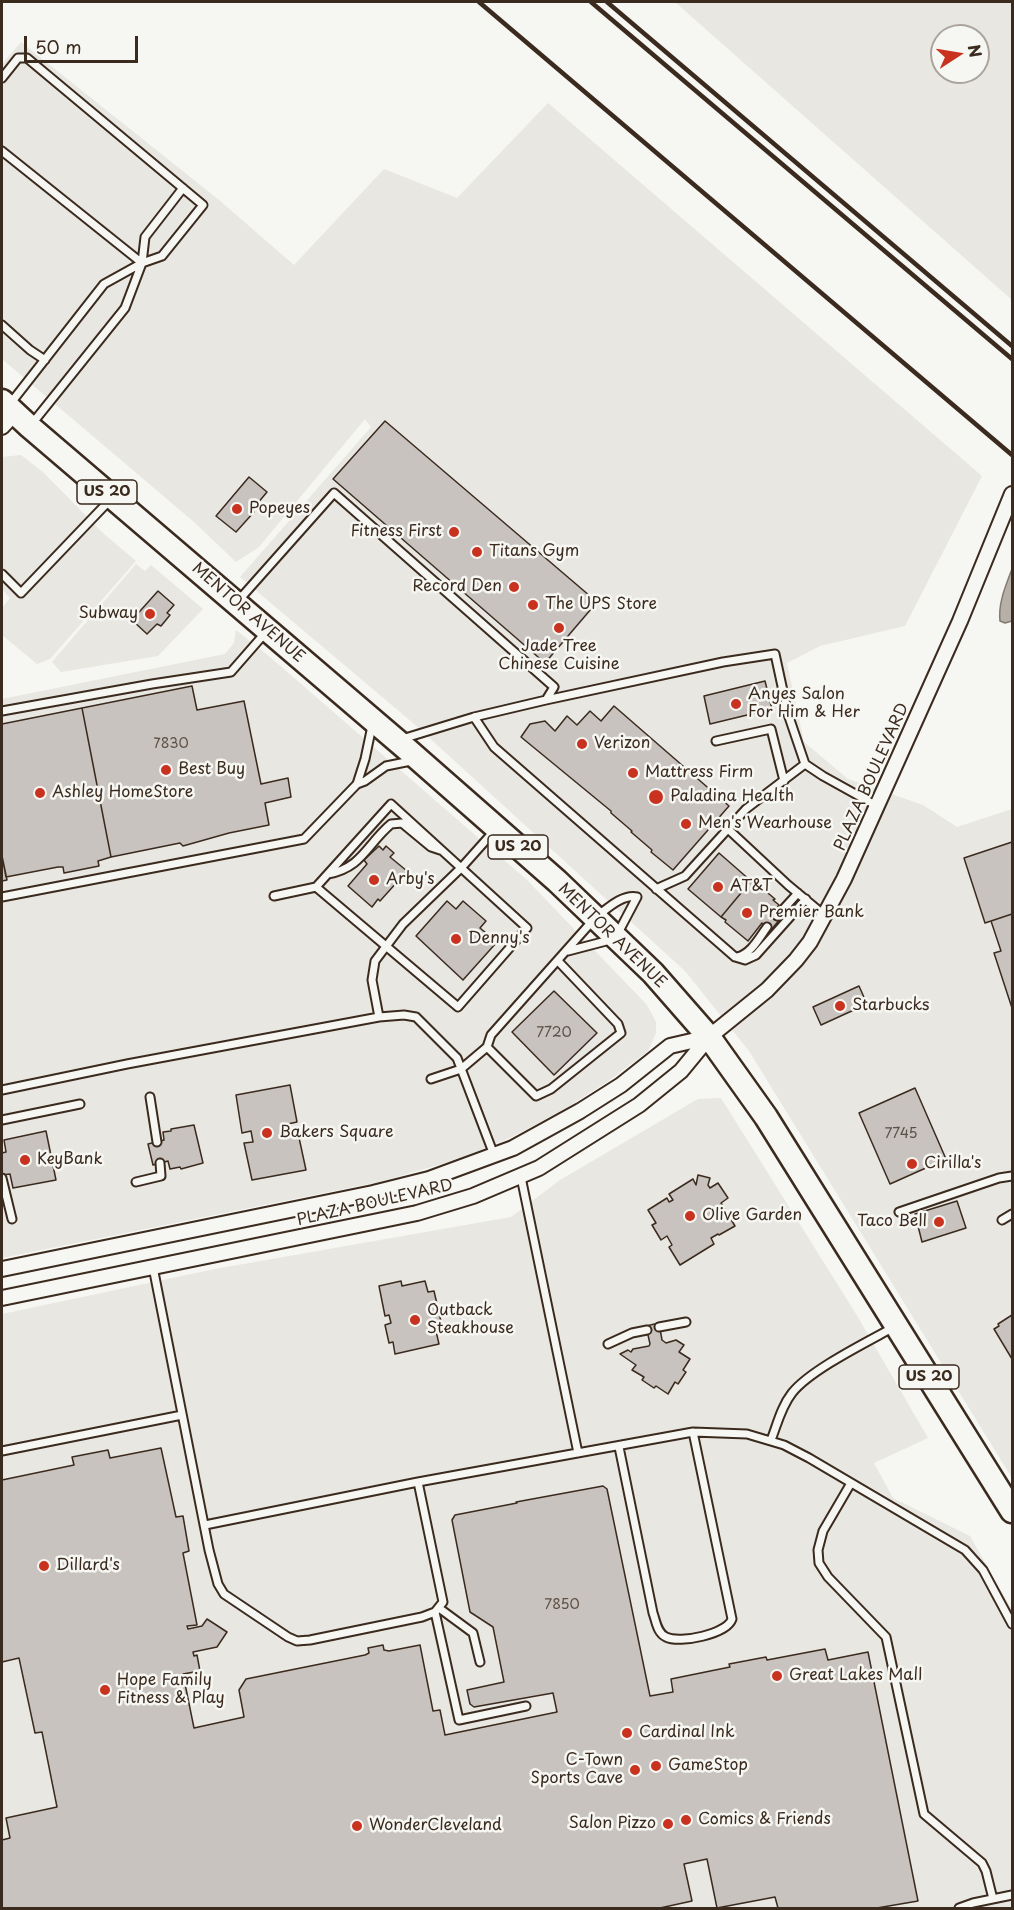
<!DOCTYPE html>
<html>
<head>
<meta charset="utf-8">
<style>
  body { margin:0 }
  #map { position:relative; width:1014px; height:1910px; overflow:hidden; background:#f6f6f2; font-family:"Playpen Sans",sans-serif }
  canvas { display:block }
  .frame { position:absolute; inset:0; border:3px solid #3b2a1e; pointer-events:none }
  .north { position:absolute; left:930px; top:24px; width:60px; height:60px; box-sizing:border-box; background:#f6f6f2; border:2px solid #aba49d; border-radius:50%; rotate:78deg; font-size:16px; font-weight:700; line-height:24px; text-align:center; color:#3b2a1e }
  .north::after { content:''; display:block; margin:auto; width:21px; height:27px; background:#c8321e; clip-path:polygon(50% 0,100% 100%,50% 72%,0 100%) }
  .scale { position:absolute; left:24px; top:36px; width:114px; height:27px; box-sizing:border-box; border:3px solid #3b2a1e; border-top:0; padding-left:8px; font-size:18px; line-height:21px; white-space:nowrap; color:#3b2a1e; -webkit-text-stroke:4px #f6f6f2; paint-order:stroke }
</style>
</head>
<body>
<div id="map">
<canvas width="1014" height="1910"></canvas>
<div class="frame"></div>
<div class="north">N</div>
<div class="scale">50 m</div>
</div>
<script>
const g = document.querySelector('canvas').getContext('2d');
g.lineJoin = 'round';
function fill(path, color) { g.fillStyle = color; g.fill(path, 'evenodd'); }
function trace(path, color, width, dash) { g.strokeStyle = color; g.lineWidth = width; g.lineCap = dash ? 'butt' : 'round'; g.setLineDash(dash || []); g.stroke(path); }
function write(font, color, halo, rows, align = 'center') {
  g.font = font + ' "Playpen Sans",sans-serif'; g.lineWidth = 5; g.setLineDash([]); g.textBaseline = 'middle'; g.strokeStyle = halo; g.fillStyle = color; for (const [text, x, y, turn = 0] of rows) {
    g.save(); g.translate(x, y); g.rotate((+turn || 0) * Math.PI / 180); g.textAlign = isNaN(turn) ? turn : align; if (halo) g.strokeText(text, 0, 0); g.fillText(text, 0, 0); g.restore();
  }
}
const built = new Path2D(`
  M 675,2 L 1012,2 L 1012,300 ZM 942,36 L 978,36 L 978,72 L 942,72 Z
  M 21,42 L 219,200 L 294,265 L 384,169 L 457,198 L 548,103 L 982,476 L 905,626 L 820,646 L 787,663 L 804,742 L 848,779 L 923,805 L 957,827 L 1012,809 L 1012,1478 L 749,1051 L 685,971 L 413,723 L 240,577 L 371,427 L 365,419 L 259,547 L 236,562 L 194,522 L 2,359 L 2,64 Z
  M 21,455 L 44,473 L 104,534 L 136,561 L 50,659 L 37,664 L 2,635 L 2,608 L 10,598 L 2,589 L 2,457 Z
  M 136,564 L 145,571 L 151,565 L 203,609 L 158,656 L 61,672 L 52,662 Z
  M 236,630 L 270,657 L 527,880 L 647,1005 L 656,1022 L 656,1033 L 651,1045 L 648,1051 L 610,1080 L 563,1110 L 512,1137 L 459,1159 L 383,1181 L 2,1258 L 2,699 L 225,654 L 234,643 Z
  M 721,1098 L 856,1314 L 928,1438 L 874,1463 L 893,1498 L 970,1536 L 1012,1610 L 1012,1908 L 2,1908 L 2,1314 L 215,1269 L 511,1217 L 560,1180 L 698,1099 Z`);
const water = new Path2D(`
  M 1012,569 L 1012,621 L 1005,623 L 1000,621 C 998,603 1006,585 1012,569 Z`);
const building = new Path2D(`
  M 385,421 L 597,602 L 545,663 L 333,479 Z
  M 249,477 L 267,492 L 252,510 L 254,512 L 236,532 L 216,516 Z
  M 158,591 L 174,605 L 167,613 L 170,615 L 161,626 L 157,624 L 147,634 L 132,620 Z
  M 765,681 L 772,709 L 710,724 L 704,696 Z
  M 192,686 L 197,710 L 244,701 L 261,784 L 288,778 L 291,797 L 265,803 L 269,825 L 229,833 L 183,846 L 180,843 L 111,857 L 82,708 Z
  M 614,706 L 729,806 L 673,870 L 651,852 L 652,850 L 631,832 L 632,831 L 611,813 L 611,811 L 521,737 L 530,724 L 545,721 L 555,731 L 567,716 L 577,725 L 590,711 L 601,721 Z
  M 82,708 L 111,857 L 98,861 L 99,866 L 64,873 L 63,867 L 58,867 L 6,877 L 2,856 L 2,724 Z
  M 1012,842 L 1012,914 L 985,923 L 964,858 Z
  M 379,846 L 383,850 L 386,846 L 394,853 L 390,857 L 407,871 L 380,901 L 378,899 L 372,907 L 348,886 L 367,864 L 364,860 Z
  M 719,853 L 751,881 L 721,917 L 688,889 Z
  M 2,856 L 7,880 L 2,881 Z
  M 751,881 L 755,885 L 756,883 L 775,899 L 773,900 L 779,905 L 773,913 L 780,919 L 771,930 L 762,923 L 748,941 L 725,922 L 726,920 L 721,917 Z
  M 447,901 L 456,909 L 463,901 L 486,921 L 480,928 L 497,942 L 463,980 L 416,936 Z
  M 1012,914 L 1012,1008 L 994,953 L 1001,951 L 991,921 Z
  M 859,986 L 867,1004 L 821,1025 L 813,1007 Z
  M 554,991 L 597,1033 L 554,1075 L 512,1032 Z
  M 290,1085 L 297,1122 L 288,1124 L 289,1135 L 298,1133 L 306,1170 L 252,1180 L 244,1143 L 253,1142 L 251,1131 L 242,1133 L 236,1095 Z
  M 915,1088 L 946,1159 L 890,1184 L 859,1113 Z
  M 194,1125 L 203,1163 L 181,1169 L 180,1167 L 170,1169 L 168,1161 L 153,1165 L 148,1144 L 164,1140 L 163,1132 L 171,1131 L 171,1129 Z
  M 46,1131 L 56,1180 L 13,1188 L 10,1174 L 2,1175 L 2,1153 L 6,1152 L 4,1140 Z
  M 698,1175 L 710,1178 L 708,1185 L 710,1188 L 718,1183 L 728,1198 L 721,1203 L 735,1226 L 719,1235 L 718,1234 L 711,1238 L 714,1244 L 680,1265 L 669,1247 L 672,1245 L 667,1236 L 661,1240 L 652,1225 L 656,1223 L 648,1210 L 667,1198 L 669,1202 L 673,1200 L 669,1194 L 693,1179 L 696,1185 Z
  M 957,1201 L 966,1228 L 922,1242 L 915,1214 Z
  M 401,1281 L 402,1286 L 425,1281 L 428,1292 L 434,1291 L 442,1326 L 435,1327 L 439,1344 L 395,1354 L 393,1342 L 389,1343 L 385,1325 L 391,1323 L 389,1315 L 385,1316 L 379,1286 Z
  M 1012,1315 L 1012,1359 L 994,1329 L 999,1326 L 998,1324 Z
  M 659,1323 L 662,1340 L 666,1343 L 676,1340 L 684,1345 L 679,1352 L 690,1359 L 683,1370 L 686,1372 L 678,1384 L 675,1382 L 668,1394 L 656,1386 L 654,1388 L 642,1380 L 644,1377 L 632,1370 L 636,1365 L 620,1354 L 628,1350 L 631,1352 L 633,1349 L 649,1346 L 650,1344 L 646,1326 Z
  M 161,1448 L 176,1517 L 183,1516 L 189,1551 L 183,1553 L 197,1625 L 187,1626 L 188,1629 L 202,1626 L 207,1619 L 227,1632 L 217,1647 L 193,1652 L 194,1656 L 197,1655 L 200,1671 L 183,1674 L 194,1728 L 244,1717 L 239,1690 L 246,1679 L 365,1655 L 369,1653 L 368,1648 L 383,1645 L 384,1650 L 389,1651 L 420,1645 L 433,1711 L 440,1710 L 445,1735 L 557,1712 L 553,1693 L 474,1707 L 470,1704 L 467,1690 L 504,1682 L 493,1627 L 470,1612 L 452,1520 L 455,1515 L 517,1503 L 516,1502 L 603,1486 L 607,1489 L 650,1696 L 673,1692 L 671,1679 L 730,1667 L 729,1664 L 766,1657 L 767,1660 L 825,1649 L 828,1660 L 868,1652 L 918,1901 L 877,1908 L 778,1908 L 775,1897 L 717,1908 L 707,1859 L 684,1864 L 692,1901 L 660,1908 L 2,1908 L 2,1840 L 10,1838 L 6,1818 L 57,1807 L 42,1732 L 35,1733 L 19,1658 L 2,1662 L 2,1480 L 74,1465 L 72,1457 L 108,1450 L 110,1458 Z`);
const service = new Path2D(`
  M 2,78 L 18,58 L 27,58 L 203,205 L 162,256 L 142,263 L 104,284 L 10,404
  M 2,151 L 142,263
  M 2,325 L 30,350 L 45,360
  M 31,425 L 125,308 L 142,263 L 145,237 L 183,188
  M 2,574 L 21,593 L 109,501
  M 238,601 L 334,493 L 554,687 L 546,700
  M 2,711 L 152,684 L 231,672 L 266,632
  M 474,717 L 494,747 L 735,957 L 745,960 L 756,955 L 806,899
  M 402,739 L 474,717 L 546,700 L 723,662 L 775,654 L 788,714 L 805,764 L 823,776 L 877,806
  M 716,741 L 771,729 L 784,781
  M 357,784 L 365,759 L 372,726
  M 728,829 L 788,885 L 824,915
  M 328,874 C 362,868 367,844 391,824 L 402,823 L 431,847 L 440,850
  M 656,889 L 685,876 L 746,809 L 805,764
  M 274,896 L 316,887 L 458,1007 L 527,928 L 391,804 L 316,887
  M 2,897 L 304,839 L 357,784 L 365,781 L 386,766 L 411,761
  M 777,916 L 798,893
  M 568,951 L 610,940
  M 737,957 C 751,954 759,938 767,927
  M 558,961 L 618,1024 L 621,1033 L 551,1089 L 536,1096 L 487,1047 L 491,1035 L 596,917 C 607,909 622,894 637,897 L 618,933
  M 379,1017 L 372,980 L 375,961 L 403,924 L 462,867 L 495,830
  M 431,1079 L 461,1069 L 487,1047
  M 2,1090 L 127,1064 L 379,1017 L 404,1015 L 416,1017 L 457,1058 L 494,1155
  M 150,1097 L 157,1142
  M 2,1120 L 80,1104
  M 521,1177 L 578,1453
  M 2,1178 L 12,1219
  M 136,1182 L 161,1176 L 160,1163
  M 899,1212 L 999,1178 L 1012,1176
  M 1002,1220 L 1012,1214
  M 153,1267 L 209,1550 L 218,1584 L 224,1594 L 288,1637 L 297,1641 L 310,1640 L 422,1617 L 435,1612 L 443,1602 L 418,1482 L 205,1525
  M 659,1327 L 686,1322
  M 608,1344 L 632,1333 L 647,1330
  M 771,1440 C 777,1425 781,1407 792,1393 C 810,1370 867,1342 894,1327
  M 619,1447 L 653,1613 C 656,1621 657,1633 666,1637 C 680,1644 727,1634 732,1619 L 693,1432
  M 2,1451 L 182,1415
  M 418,1482 L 693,1432 L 747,1434 L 784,1445 L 809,1458 L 965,1550 L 983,1570 L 1012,1624
  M 851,1483 L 823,1531 L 818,1550 L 819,1563 L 828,1577 L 886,1637 L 924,1814 L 982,1863 L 986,1871 L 993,1899
  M 439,1608 L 473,1633 L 480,1662
  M 435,1612 L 459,1720 L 526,1706
  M 959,1908 L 973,1903 L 1012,1895`);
const minor = new Path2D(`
  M 2,427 L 15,413
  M 2,1269 L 373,1193 L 429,1179 L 513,1148 L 580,1111 L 621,1085 L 670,1046 L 709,1037
  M 2,1298 L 417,1213 L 473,1196 L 539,1168 L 639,1105 L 681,1071 L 709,1037 L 767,990 L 796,960 L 810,942 L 844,879 L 960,621 L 1012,494`);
const primary = new Path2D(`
  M 2,401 L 30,427 L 409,751 L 557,881 L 653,973 L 709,1037 L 766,1117 L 1012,1511`);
const rail = new Path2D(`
  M 479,2 L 1012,455
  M 591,2 L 1012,359
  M 607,2 L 1012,346`);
const markers = [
  [237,509,6,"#c8321e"],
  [454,532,6,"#c8321e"],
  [477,552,6,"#c8321e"],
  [514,587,6,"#c8321e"],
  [533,605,6,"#c8321e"],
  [150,614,6,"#c8321e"],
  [559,628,6,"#c8321e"],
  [736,704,6,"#c8321e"],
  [582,744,6,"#c8321e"],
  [166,770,6,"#c8321e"],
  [633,773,6,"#c8321e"],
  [40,793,6,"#c8321e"],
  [656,797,8,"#c8321e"],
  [686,824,6,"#c8321e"],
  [374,880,6,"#c8321e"],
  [718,887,6,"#c8321e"],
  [747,913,6,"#c8321e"],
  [456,939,6,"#c8321e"],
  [840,1006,6,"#c8321e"],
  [267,1133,6,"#c8321e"],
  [25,1160,6,"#c8321e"],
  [912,1164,6,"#c8321e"],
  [690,1216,6,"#c8321e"],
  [939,1222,6,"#c8321e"],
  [415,1320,6,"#c8321e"],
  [44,1566,6,"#c8321e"],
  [777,1676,6,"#c8321e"],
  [105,1690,6,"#c8321e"],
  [627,1733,6,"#c8321e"],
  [656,1766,6,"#c8321e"],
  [635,1770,6,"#c8321e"],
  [686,1820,6,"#c8321e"],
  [668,1824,6,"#c8321e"],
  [357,1826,6,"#c8321e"]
];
const numberNames = [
  ["7830",171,744],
  ["7720",554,1033],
  ["7745",901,1134],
  ["7850",562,1605]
];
const shields = [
  [107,492,60],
  [518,847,60],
  [929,1377,60]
];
const shieldNames = [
  ["US 20",107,492],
  ["US 20",518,847],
  ["US 20",929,1377]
];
const poiNames = [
  ["Popeyes",249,509],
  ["Fitness First",442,532,"right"],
  ["Titans Gym",489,552],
  ["Record Den",502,587,"right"],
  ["The UPS Store",545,605],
  ["Subway",138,614,"right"],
  ["Jade Tree",559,647,"center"],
  ["Chinese Cuisine",559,665,"center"],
  ["Anyes Salon",748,695],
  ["For Him & Her",748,713],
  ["Verizon",594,744],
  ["Best Buy",178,770],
  ["Mattress Firm",645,773],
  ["Ashley HomeStore",52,793],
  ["Paladina Health",670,797],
  ["Men's Wearhouse",698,824],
  ["Arby's",386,880],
  ["AT&T",730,887],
  ["Premier Bank",759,913],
  ["Denny's",468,939],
  ["Starbucks",852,1006],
  ["Bakers Square",279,1133],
  ["KeyBank",37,1160],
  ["Cirilla's",924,1164],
  ["Olive Garden",702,1216],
  ["Taco Bell",927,1222,"right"],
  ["Outback",427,1311],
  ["Steakhouse",427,1329],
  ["Dillard's",56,1566],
  ["Great Lakes Mall",789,1676],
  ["Hope Family",117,1681],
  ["Fitness & Play",117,1699],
  ["Cardinal Ink",639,1733],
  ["C-Town",623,1761,"right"],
  ["Sports Cave",623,1779,"right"],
  ["GameStop",668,1766],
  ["Comics & Friends",698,1820],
  ["Salon Pizzo",656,1824,"right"],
  ["WonderCleveland",369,1826]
];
const streetNames = [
  ["MENTOR AVENUE",248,613,41],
  ["PLAZA BOULEVARD",872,777,-66],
  ["MENTOR AVENUE",612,936,44],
  ["PLAZA BOULEVARD",375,1203,-13]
];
fill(built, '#e8e7e2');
fill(water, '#b6b0a9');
trace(water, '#857a71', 1.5);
fill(building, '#c8c3be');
trace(building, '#3b2a1e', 1.5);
trace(service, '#3b2a1e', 11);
trace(minor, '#3b2a1e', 18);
trace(primary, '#3b2a1e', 27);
trace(service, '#f6f6f2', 7);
trace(minor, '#f6f6f2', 14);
trace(primary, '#f6f6f2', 22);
trace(rail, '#3b2a1e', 4.5);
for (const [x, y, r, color] of markers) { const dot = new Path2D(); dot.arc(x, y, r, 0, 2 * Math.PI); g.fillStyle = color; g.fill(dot); trace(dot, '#f6f6f2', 2); }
write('14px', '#5e5046', null, numberNames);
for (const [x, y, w] of shields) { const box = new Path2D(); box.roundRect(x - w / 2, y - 12, w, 24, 4.5); g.fillStyle = '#f6f6f2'; g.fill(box); trace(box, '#3b2a1e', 1.5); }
write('bold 15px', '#3b2a1e', null, shieldNames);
write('16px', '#3b2a1e', '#f6f6f2', poiNames, 'left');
write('16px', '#3b2a1e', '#f6f6f2', streetNames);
</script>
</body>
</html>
